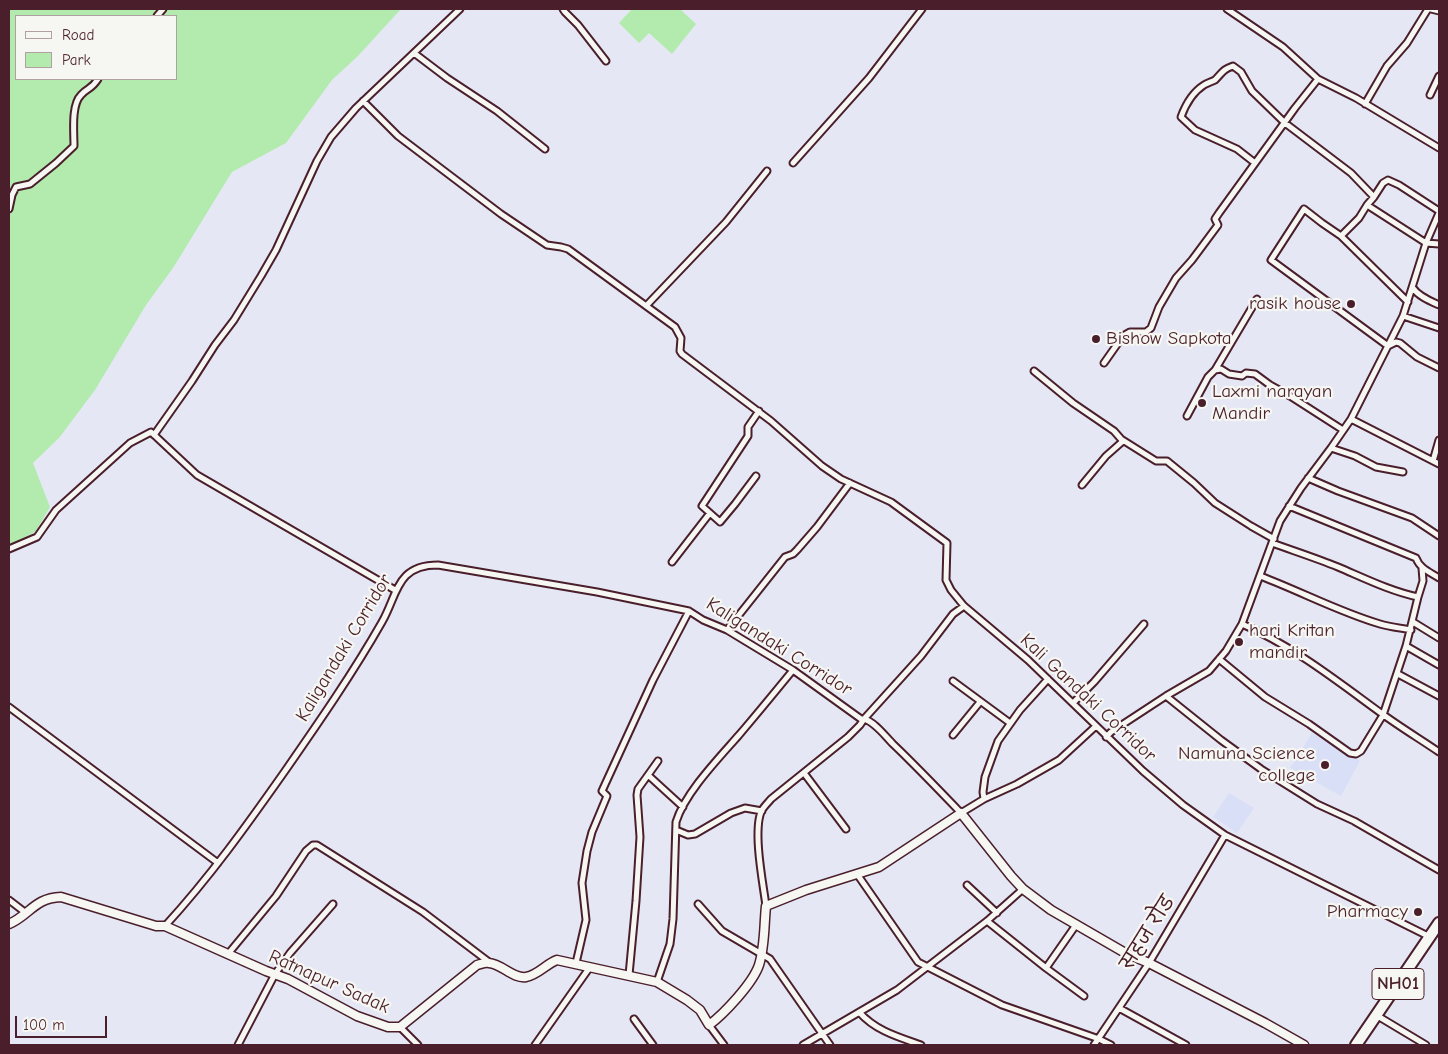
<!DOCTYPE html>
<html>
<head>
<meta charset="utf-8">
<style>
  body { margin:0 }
  #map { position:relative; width:1448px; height:1054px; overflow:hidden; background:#e5e8f4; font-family:"Comic Neue",sans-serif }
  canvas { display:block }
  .frame { position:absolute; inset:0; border:10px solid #4a1f2b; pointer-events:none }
  .legend { position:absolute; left:15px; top:15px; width:162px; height:65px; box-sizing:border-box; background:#f6f6f2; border:1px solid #b1a0a2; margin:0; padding:6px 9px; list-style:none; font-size:15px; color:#4a1f2b }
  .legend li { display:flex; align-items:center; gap:10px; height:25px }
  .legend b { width:25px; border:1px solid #b1a0a2 }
  .scale { position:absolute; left:15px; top:1016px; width:92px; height:22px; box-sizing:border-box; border:2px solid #4a1f2b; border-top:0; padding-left:6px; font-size:15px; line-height:18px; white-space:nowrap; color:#4a1f2b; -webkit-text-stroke:4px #f6f6f2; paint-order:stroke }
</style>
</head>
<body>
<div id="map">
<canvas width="1448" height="1054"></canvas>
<div class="frame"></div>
<ul class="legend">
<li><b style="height:6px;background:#f6f6f2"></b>Road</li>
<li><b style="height:14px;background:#b3ebae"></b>Park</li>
</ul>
<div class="scale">100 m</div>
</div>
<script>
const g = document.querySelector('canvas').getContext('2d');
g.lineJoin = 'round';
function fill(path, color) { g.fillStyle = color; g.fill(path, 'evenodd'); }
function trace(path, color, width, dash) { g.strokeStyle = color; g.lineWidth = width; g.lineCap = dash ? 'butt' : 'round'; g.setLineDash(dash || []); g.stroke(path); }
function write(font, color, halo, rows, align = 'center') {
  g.font = font + ' "Comic Neue","Playpen Sans Deva",sans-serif'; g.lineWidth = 4.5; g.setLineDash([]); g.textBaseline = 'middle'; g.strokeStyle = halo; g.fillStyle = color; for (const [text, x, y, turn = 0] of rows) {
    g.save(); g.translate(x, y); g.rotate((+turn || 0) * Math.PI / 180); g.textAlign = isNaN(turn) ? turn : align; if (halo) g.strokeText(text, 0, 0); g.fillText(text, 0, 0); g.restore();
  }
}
const built = new Path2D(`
  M 1312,733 L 1360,761 L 1341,796 L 1290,768 Z
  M 1229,793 L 1254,808 L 1237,833 L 1213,817 Z`);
const green = new Path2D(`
  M 9,9 L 401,9 L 357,57 L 332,80 L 286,143 L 232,172 L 173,268 L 146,305 L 95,390 L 59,438 L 33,463 L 50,507 L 36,531 L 9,547 ZM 16,16 L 176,16 L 176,79 L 16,79 Z
  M 632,9 L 680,9 L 696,24 L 672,54 L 649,33 L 639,43 L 619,23 Z`);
const street = new Path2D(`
  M 563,9 L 565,12 L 578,25 L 606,61
  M 1227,9 L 1283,47 L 1318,79 L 1356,98 L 1439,148
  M 1431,9 L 1439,11
  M 157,16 L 163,9
  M 414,53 L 447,78 L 497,111 L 545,149
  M 1430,95 L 1439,76
  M 363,101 L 398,136 L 501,214 L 547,245 L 561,247 L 568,249 L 675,327 L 681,338 L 680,351 L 682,354 L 771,421 L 822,466 L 841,479 L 891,502 L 947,543 L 946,580 L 951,590 L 964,606 L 1028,660 L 1143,771 L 1183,805 L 1225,835 L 1430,937
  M 1365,104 L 1387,66 L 1407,43 L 1428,9
  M 793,163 L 869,78 L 922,9
  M 1255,163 L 1237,149 L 1195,130 L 1181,117 C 1185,106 1193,92 1204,85 C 1207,83 1211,82 1215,80 C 1223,72 1222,70 1233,66 L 1241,72 L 1252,91 L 1285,123 L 1351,173 L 1374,197 L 1367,205 L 1426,243 L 1439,244
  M 1374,197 L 1383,183 L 1388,180 L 1399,185 L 1439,211
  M 1367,205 L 1359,218 L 1341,236 L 1322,223 L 1304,209 L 1271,260 L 1388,346 L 1396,342 L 1400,343 L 1417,357 L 1439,368
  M 9,209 L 12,195 L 16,187 L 30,184 L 56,163 L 74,146 C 74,132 71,105 81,95 C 88,87 91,90 98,79
  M 1341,236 L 1408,302
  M 1413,288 C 1418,296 1430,301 1439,305
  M 646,306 L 726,222 L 767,171
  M 1403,316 L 1439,328
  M 1104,363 L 1123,336 L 1130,332 L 1146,332 L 1151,328 L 1159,307 L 1176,278 L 1192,260 L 1218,225 L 1215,219 L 1219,213 L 1295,108 L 1318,79
  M 1215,370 L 1257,299
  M 1034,371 L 1073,403 L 1114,431 L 1121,439 L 1156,461 L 1167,461 L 1194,483 L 1215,503 L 1251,526 L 1274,539
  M 1187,416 L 1208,377 L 1215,370 L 1221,369 L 1229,374 L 1242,376 L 1246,373 L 1255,374 L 1270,385 L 1290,396 L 1343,430
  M 1351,419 L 1439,464
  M 154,435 L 192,381 L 215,345 L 234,320 L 261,276 L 276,250 L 317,161 L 331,137 L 356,108 L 460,9
  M 1331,448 L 1355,456 L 1376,467 L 1403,472
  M 1433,461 L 1439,440
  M 756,476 L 735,504 L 720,522 L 702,506 L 748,436 L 748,427 L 759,411
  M 1308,478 L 1338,491 L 1412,518 L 1439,536
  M 1082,485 L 1106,456 L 1123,441
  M 1289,506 L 1416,558 C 1420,569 1430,572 1439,578
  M 9,549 L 37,537 L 56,510 L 130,443 L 151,432 L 197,475 L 395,590
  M 672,562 L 710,513
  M 1260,576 C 1300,591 1339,612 1380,624 C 1390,627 1401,628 1411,630
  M 1418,597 L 1423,581 L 1422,568
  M 1413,622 L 1439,638
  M 1242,624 C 1293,646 1337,681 1381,713 C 1400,727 1420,739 1439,752
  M 727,630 L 785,557 L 793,554 L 797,550 L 817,527 L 850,483
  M 1406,646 L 1439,665
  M 1219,659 L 1265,697 L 1309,724 L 1350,753 L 1356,754 L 1361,751 L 1383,715 L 1406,646 L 1418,597 C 1390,591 1364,578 1338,567 C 1316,558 1294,551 1272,543
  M 1398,674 L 1439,696
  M 953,681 L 1010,723
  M 1166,696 L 1221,740 L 1261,769 L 1317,804 L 1354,821 L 1439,870
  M 1073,703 L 1094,682 L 1144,624
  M 9,707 L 218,863
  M 953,735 L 980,702
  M 1106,737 L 1111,732 L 1166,696 L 1209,671 L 1226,651 L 1242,624 L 1280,521 L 1301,488 L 1331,448 L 1351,419 L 1403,316 L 1426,243 L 1439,213
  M 804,773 L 846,829
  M 648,775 L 683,807
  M 984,799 L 983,792 L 985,777 L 998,741 L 1020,710 L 1048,679
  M 676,830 L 688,835 L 695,834 L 731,813 L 745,808 L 762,811
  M 857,874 L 918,962 L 1002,1005 L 1099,1039 L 1111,1045
  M 967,885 L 997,913
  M 9,900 L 26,913
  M 698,904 L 722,931 L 770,959 L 830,1045
  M 766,906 C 763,883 753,833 761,812 C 763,807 768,803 771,799 L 848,737 L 860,725 L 864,719 C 875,722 885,736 893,744 C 916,766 939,790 961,813 L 984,799 L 1017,784 L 1059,760 L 1096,726
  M 987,921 L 1046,968 L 1084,996
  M 165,926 C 210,877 247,825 285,771 C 319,722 353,673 382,622 C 398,594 396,565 438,565 L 597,592 L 689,611 L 703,620 L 727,630 L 793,670 L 861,719 L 864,719 L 921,656 L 953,614 L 964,606
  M 228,954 L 276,896 L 306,851 L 313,845 L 317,845 L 423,912 L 489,962
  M 576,963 L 586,920 L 582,883 L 587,851 L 592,832 L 607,796 L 602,791 L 653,680 L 689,611
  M 1046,968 L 1076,925
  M 629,975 L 636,901 L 640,837 L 637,795 L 638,789 L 658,761
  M 657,982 L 670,944 L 673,919 L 676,822 C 685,793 718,759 739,735 C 757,714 775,692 793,670
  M 1119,1008 L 1186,1045
  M 859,1012 C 876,1031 898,1037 921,1045
  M 1376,1015 L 1426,1045
  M 634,1019 L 653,1045
  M 709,1025 L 724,1045
  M 400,1027 L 418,1045
  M 238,1045 L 275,974 L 290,953 L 333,904
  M 535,1045 L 590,967
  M 803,1045 L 897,990 L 987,921 L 1023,889
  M 1094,1045 L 1149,963 L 1225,835`);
const secondary = new Path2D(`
  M 9,924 C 30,915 34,898 61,897 L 156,926 L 165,926 L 266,971 L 288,979 L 357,1016 L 388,1027 L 400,1027 L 477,965 C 481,964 486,962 489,963 C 502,964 513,979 526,977 C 538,975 546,964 557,960 L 657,982 L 687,1000 L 700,1010 L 709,1025 C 724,1014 753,983 759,965 C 765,946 764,925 766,906 L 806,890 L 879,867 L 961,813 L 1011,876 L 1023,889 L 1051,910 L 1127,954 L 1149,963 L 1265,1023 L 1304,1045`);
const highway = new Path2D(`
  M 1356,1045 L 1439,923`);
const markers = [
  [1351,304,5,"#4a1f2b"],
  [1096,339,5,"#4a1f2b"],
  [1202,403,5,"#4a1f2b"],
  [1239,642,5,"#4a1f2b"],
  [1325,765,5,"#4a1f2b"],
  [1418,912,5,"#4a1f2b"]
];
const shields = [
  [1398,984,52]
];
const shieldNames = [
  ["NH01",1398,984]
];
const poiNames = [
  ["rasik house",1341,304],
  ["Bishow Sapkota",1106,339,"left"],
  ["Laxmi narayan",1212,392,"left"],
  ["Mandir",1212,414,"left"],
  ["hari Kritan",1249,631,"left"],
  ["mandir",1249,653,"left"],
  ["Namuna Science",1315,754],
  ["college",1315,776],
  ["Pharmacy",1408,912]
];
const streetNames = [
  ["Kaligandaki Corridor",779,647,32],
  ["Kaligandaki Corridor",344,648,-59],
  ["Kali Gandaki Corridor",1088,698,43],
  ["सहज रोड",1148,933,-58],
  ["Ratnapur Sadak",329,982,24]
];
fill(built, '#d9dff6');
fill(green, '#b3ebae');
trace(street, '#4a1f2b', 9);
trace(secondary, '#4a1f2b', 11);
trace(highway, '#4a1f2b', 14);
trace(street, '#f6f6f2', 5);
trace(secondary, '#f6f6f2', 8);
trace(highway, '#f6f6f2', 10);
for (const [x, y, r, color] of markers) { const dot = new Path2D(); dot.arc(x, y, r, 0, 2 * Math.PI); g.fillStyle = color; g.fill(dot); trace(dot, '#f6f6f2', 2); }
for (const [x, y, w] of shields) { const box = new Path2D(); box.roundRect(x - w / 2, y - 15.5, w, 31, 4); g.fillStyle = '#f6f6f2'; g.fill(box); trace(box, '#4a1f2b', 1); }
write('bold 18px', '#4a1f2b', null, shieldNames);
write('19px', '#4a1f2b', '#f6f6f2', poiNames, 'right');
write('19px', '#4a1f2b', '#f6f6f2', streetNames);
</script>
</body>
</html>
